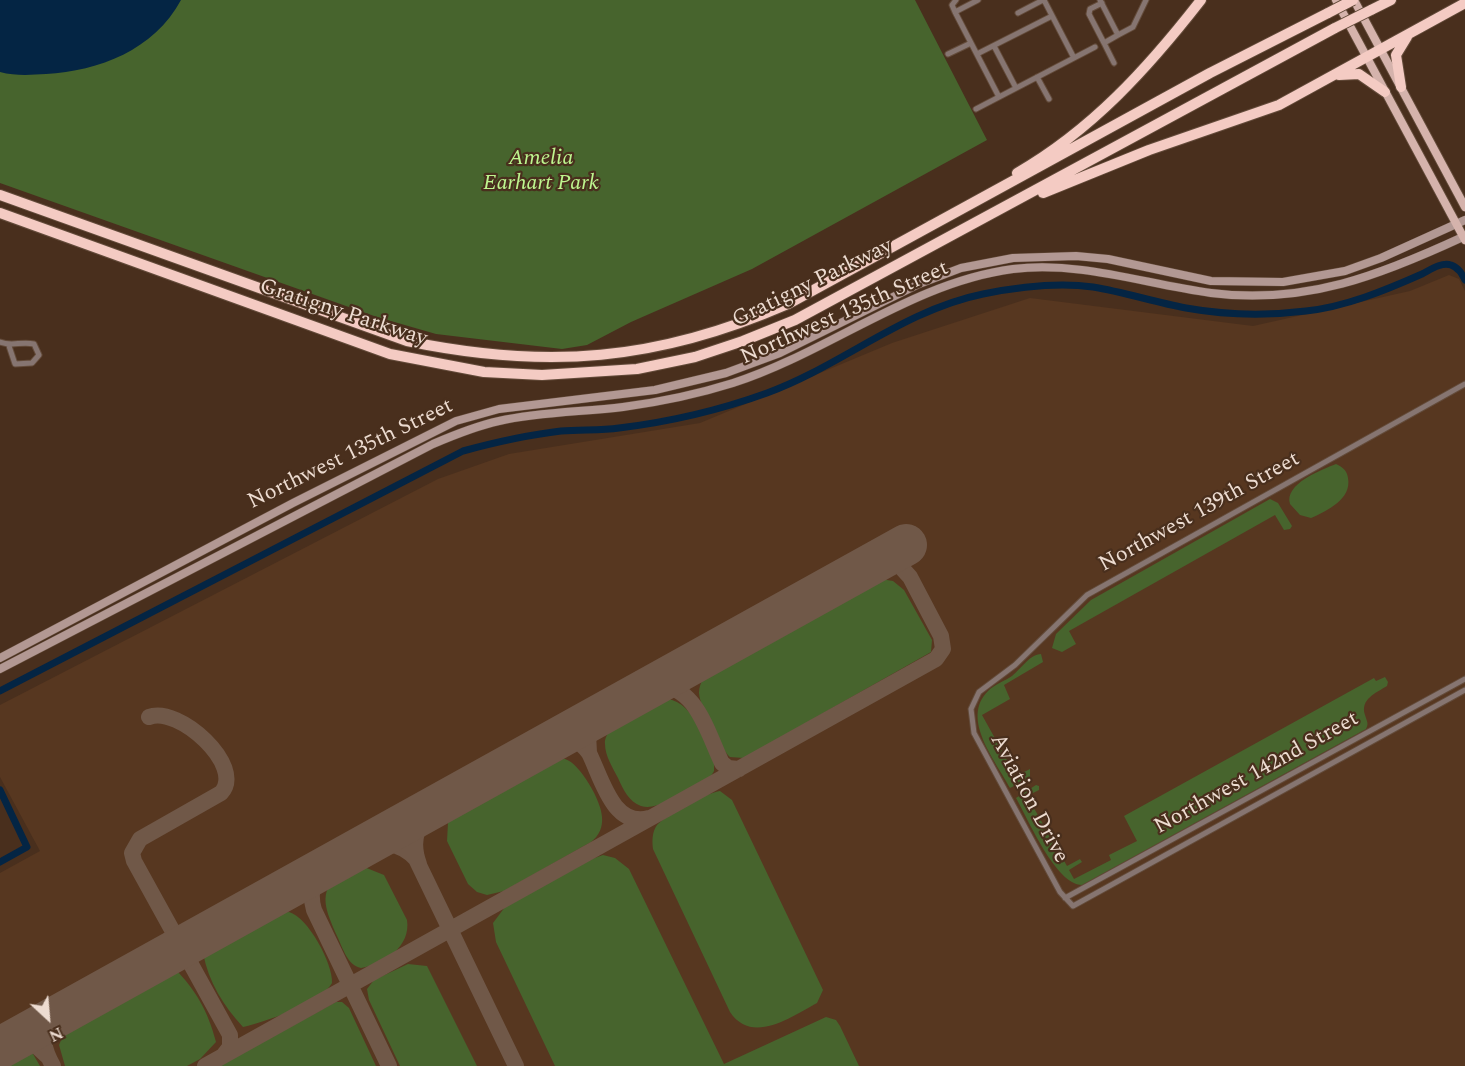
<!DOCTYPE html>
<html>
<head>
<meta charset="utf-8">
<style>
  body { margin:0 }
  #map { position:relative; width:1465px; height:1066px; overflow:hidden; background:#492f1d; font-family:Spectral,serif }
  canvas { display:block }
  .north { position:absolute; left:18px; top:988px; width:60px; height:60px; -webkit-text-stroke:4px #492f1d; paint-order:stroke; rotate:154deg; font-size:16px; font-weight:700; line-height:24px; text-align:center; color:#eddcd1 }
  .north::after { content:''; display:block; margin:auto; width:21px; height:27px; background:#eddcd1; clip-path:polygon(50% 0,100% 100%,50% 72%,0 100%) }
</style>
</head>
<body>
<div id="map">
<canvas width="1465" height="1066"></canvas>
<div class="north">N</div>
</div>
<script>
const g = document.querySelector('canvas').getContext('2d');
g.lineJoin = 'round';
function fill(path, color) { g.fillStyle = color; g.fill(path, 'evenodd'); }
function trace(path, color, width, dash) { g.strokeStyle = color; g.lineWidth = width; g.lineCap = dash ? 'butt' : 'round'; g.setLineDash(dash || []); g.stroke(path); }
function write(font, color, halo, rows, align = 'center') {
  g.font = font + ' Spectral,serif'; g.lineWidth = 4.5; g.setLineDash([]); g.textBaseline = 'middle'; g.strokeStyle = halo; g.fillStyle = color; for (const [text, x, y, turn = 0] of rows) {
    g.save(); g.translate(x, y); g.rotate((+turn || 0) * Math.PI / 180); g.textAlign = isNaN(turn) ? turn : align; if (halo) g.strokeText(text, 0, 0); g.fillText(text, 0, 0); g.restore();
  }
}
const built = new Path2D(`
  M 1449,275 L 1459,279 L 1465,291 L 1465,1066 L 0,1066 L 0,873 L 40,851 L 0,777 L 0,705 L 438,479 L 509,454 L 700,423 L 892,343 L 1030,298 L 1253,326 L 1410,291 Z`);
const green = new Path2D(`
  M 0,0 L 915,0 L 987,140 L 752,269 L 631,322 L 587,345 L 562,349 L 436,334 L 377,317 L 0,183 Z
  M 1336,464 C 1343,467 1347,471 1348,478 C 1352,499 1327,511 1311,518 L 1300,515 L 1290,504 C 1284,484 1321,470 1336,464 Z
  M 1270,499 L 1278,503 L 1292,526 L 1290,529 L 1284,530 L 1275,515 L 1069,631 L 1076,644 L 1062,652 L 1052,648 L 1056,634 L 1091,600 Z
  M 881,579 L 893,581 L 904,590 L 932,640 L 931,652 L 744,758 L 730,757 C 720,748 700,707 699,693 C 699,683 705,675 712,669 L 870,581 Z
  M 1041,654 L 1043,662 L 1004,685 L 1010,699 L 982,715 L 1016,776 L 1030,769 L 1030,778 L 1010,788 C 996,761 960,719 988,691 C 995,684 1005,681 1012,676 C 1021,669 1030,654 1041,654 Z
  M 1385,677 L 1388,682 L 1387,686 C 1376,693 1360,699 1365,715 C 1367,722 1369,723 1366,729 L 1082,885 C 1056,885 1028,819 1016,798 L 1036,785 L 1039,786 L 1039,790 L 1027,796 L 1067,866 L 1080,859 L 1082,862 L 1069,870 L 1074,879 L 1111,860 L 1109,855 L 1137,841 L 1124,816 L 1374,678 L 1376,681 Z
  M 668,699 C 695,704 704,740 714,763 L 714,771 C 709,782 690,788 680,794 C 668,800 655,810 641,806 C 629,802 623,789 618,778 C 613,768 605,756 605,744 C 604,723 650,699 668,699 Z
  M 565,759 C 580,763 602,802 602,817 C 603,827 599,836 591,842 L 504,891 L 487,895 L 477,892 L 468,884 L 447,841 L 448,823 L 459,809 L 549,760 Z
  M 720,791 L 732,800 L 823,990 L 817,1003 C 791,1017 752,1045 730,1012 L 653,849 C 652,841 652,832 657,825 C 665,816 708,792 720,791 Z
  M 603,855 L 615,858 L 629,869 L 724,1064 L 826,1017 L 836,1020 L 840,1026 L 859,1066 L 555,1066 L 496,942 L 493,923 L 505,907 L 592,859 Z
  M 364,867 L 384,875 L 407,920 C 411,946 385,964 361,968 C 347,965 343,948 337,936 C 327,913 315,890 342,874 C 350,870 355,867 364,867 Z
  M 289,912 C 308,917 333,964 332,983 C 321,1003 265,1022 243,1027 C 223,1005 209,983 203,953 L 271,914 Z
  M 408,964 L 427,966 L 477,1066 L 400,1066 L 369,1000 L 367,989 L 374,980 Z
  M 174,968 C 196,990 208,1011 216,1042 L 200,1059 L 187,1066 L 65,1066 L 59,1045 L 66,1029 Z
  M 336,1002 L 342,1002 L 349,1008 L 376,1066 L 218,1066 Z
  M 25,1052 L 33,1054 L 40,1066 L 0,1066 Z`);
const water = new Path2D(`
  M 0,0 L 181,0 C 154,50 99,71 46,74 C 30,75 15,76 0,72 Z`);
const canal = new Path2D(`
  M 0,691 L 463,451 C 496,442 527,435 561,431 C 580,429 600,431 619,428 C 669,422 720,410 767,393 C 841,366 904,310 983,294 C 1018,287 1057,282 1093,287 C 1124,292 1154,302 1186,308 C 1225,315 1266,316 1306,311 C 1345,307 1386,290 1422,274 C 1430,270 1441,262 1451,265 C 1459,268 1462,274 1465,280
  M 0,790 L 27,847 L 0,862`);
const taxiway = new Path2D(`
  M 653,686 C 695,681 707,732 722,763 L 728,768 L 739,769
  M 149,717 C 178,705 246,766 221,793 L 140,839 L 132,853 L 134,861 L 230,1035 L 230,1047 L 223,1056
  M 553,741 C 568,737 580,740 589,753 C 602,779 613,828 649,818
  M 589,753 L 588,733 L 602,714
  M 358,850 C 380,841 399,841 416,859 L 516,1066
  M 419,864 C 410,840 417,822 437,806
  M 325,868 C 312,879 309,893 314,910 L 389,1066
  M 52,1019 C 39,1034 44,1050 53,1066
  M 12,1041 L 33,1043 L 47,1056
  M 205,1066 L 936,659 L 943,649 L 941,636 L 910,577 L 900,566 L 884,557`);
const runway = new Path2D(`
  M 0,1048 L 906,545`);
const minor = new Path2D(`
  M 956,0 L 952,5 L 955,12 L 999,97
  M 1044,0 L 1074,58
  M 1100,0 L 1118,35 L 1133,27 L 1146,0
  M 1102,3 L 1090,9 L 1089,14 L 1104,43 L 1118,35
  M 955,12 L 978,0
  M 1018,13 L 1043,0
  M 1104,43 L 1114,63
  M 994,46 L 1016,88
  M 948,54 L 971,43
  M 977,54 L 1052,16
  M 1037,77 L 1049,99
  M 976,109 L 1095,47
  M 0,342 C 12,347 21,341 34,344 L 39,355 L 32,363 L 15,364 L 9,346
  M 1465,384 L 1087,595 L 1015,665 L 979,692 L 971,709 L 974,733 L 1060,892 L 1073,906 L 1465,690
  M 1065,898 L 1465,679`);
const secondary = new Path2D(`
  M 0,658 L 293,503 L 456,421 L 499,409 L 655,390 L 726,373 L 780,353 L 919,284 L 961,268 L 1013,258 L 1076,256 L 1108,259 L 1211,281 L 1283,282 L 1345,271 L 1381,258 L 1465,220
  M 0,669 L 433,444 C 454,435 476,426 499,421 C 539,412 582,412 623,407 C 660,402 698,394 733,383 C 829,352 913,282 1013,269 C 1082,261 1144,284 1211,293 C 1306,305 1381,275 1465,236`);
const primary = new Path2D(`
  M 1336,0 L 1465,240
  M 1354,0 L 1465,207`);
const motorway = new Path2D(`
  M 1371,10 L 1391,0
  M 1339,75 L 1359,74 L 1385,92
  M 1401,87 L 1396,55 L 1407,37
  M 1017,173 C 1092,130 1148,68 1201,0
  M 1043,193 L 1149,150 L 1279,105 L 1465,3
  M 0,195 L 407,341 C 547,370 657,361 788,304 L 1210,73 L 1328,13
  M 0,213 L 390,354 L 484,372 L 542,375 L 637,369 L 695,357 L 743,341 L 795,320 L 1335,28`);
const motorwayBridge = new Path2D(`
  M 1328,13 L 1353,0
  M 1335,28 L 1371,10`);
const parkNames = [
  ["Amelia",541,160],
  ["Earhart Park",541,185]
];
const streetNames = [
  ["Gratigny Parkway",813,284,-26],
  ["Gratigny Parkway",343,314,18],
  ["Northwest 135th Street",845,314,-24],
  ["Northwest 135th Street",351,455,-26],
  ["Northwest 139th Street",1200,513,-29],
  ["Northwest 142nd Street",1257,774,-29],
  ["Aviation Drive",1028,799,62]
];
fill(built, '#573720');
fill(green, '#47642d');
fill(water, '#042544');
trace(canal, '#042544', 7);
trace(taxiway, '#705848', 16);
trace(runway, '#705848', 42);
trace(minor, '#634b3a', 7);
trace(secondary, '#634b3a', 9);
trace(primary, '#634b3a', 10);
trace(motorway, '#634b3a', 12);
trace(minor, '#867571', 5);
trace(secondary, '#b29893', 8);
trace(primary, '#d5b3ac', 8);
trace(motorway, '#f4cbc3', 10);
trace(motorwayBridge, '#634b3a', 12, []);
trace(motorwayBridge, '#f4cbc3', 10);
write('italic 22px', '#bef68f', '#492f1d', parkNames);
write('22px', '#eddcd1', '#492f1d', streetNames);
</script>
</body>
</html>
